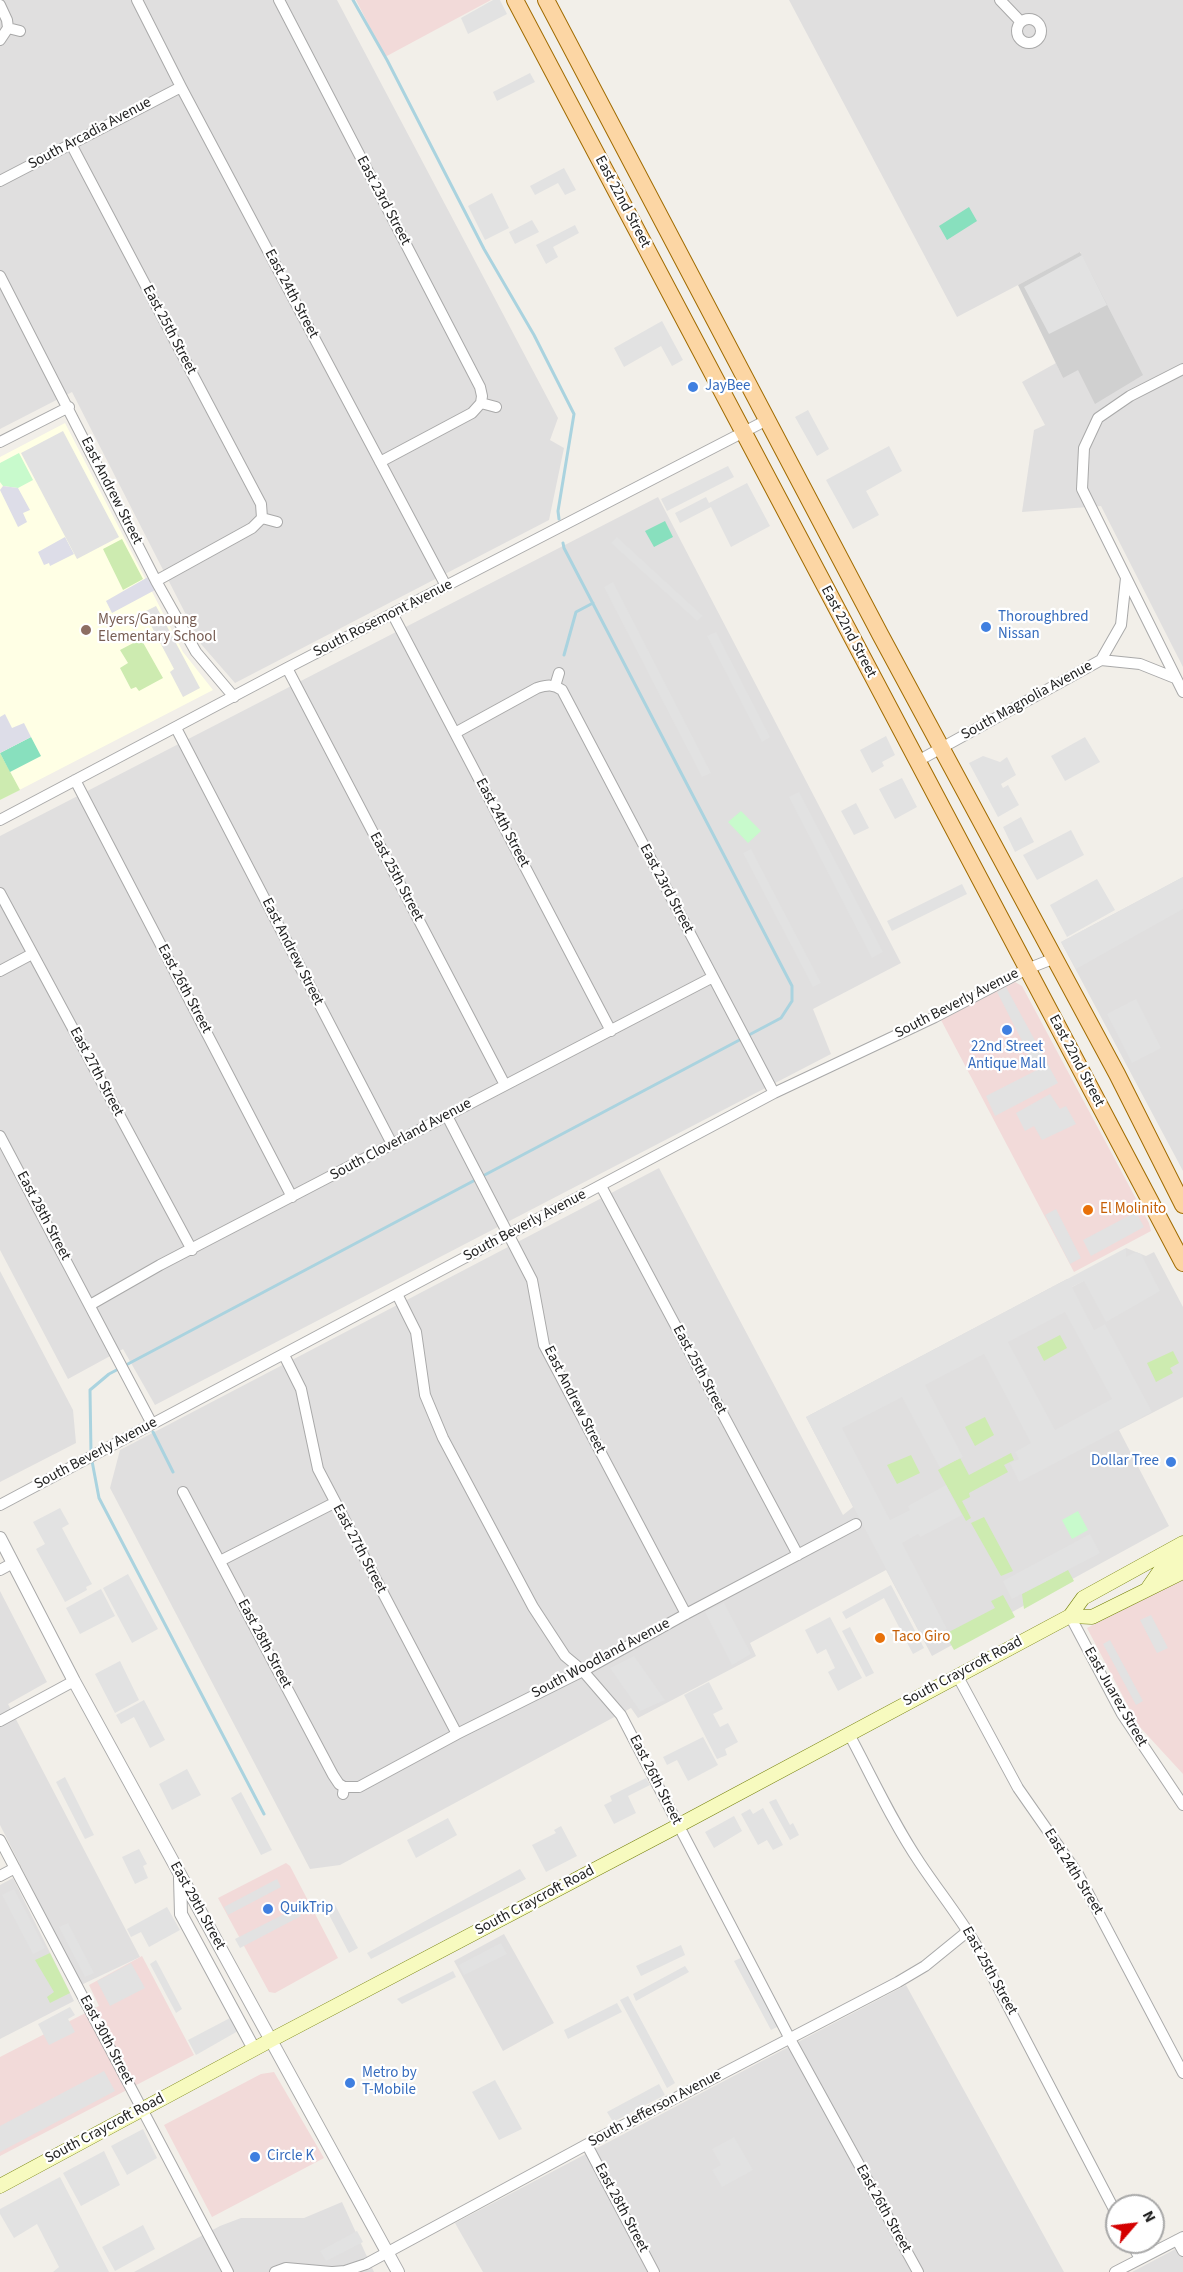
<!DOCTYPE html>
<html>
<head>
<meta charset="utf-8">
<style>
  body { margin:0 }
  #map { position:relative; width:1183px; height:2272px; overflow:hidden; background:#f2efe9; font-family:"Source Sans 3",sans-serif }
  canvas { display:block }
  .north { position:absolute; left:1105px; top:2194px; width:60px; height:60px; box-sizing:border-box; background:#fff; border:2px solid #a7a7a7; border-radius:50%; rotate:62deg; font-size:16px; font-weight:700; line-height:24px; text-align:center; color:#222 }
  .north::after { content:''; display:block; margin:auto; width:21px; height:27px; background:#d40000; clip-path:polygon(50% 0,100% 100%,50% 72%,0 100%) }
</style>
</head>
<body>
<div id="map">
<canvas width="1183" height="2272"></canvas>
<div class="north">N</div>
</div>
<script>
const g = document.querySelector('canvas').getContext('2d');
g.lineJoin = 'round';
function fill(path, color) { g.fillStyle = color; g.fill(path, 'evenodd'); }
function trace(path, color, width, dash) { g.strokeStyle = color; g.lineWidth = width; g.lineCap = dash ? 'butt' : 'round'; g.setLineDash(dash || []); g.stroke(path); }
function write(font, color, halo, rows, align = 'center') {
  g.font = font + ' "Source Sans 3",sans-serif'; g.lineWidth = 4.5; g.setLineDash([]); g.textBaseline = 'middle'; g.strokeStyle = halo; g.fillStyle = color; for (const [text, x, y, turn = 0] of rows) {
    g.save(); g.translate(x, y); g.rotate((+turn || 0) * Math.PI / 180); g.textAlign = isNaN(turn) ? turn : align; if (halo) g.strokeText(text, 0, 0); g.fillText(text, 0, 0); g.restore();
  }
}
const residential = new Path2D(`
  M 0,0 L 337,0 L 558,418 L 550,440 L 564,448 L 549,520 L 235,683 L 201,644 L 72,392 L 0,429 Z
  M 789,0 L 1183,0 L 1183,667 L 1101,506 L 1022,512 L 1034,430 L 1045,425 L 1022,382 L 1056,363 L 1063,378 L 1081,252 L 957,317 Z
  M 658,497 L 901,963 L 813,1009 L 831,1054 L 155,1405 L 123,1349 L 68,1379 L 0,1250 L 0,836 Z
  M 1183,877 L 1183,1171 L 1061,942 Z
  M 659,1168 L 843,1515 L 853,1507 L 806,1417 L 1067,1279 L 1072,1287 L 1126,1258 L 1126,1248 L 1146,1256 L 1154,1252 L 1183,1307 L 1183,1397 L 1119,1430 L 1169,1526 L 932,1656 L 886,1570 L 750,1643 L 756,1656 L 638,1718 L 631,1708 L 340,1865 L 310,1869 L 110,1488 L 120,1450 Z
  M 0,1271 L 73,1410 L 76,1443 L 0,1482 Z
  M 0,1591 L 47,1682 L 8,1704 L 140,1957 L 81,1985 L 0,1825 Z
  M 13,1878 L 74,2001 L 0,2039 L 0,1885 Z
  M 504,1934 L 554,2023 L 503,2051 L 454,1961 Z
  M 906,1985 L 1064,2272 L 483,2272 L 455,2223 Z
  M 342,2202 L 374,2272 L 134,2272 L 220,2226 L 241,2218 L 304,2218 Z
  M 1183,2245 L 1183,2272 L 1132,2272 Z`);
const commercial = new Path2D(`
  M 356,0 L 491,0 L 385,57 Z
  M 1015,982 L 1022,986 L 1149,1223 L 1151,1231 L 1074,1272 L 941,1020 Z
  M 1183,1579 L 1183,1774 L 1138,1725 L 1087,1628 Z
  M 286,1863 L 290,1866 L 338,1958 L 275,1993 L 269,1992 L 218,1898 Z
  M 142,1956 L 194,2055 L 0,2156 L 0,2057 L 99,2006 L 89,1985 Z
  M 274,2072 L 324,2158 L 212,2217 L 164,2125 L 261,2074 Z`);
const education = new Path2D(`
  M 65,423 L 183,652 L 213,690 L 0,800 L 0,457 Z`);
const religious = new Path2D(`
  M 1080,252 L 1143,375 L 1095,404 L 1078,370 L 1063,378 L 1018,285 Z`);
const grass = new Path2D(`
  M 122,539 L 143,579 L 123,590 L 103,549 Z
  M 141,639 L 163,678 L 139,691 L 136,687 L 131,689 L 120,668 L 128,663 L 120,650 Z
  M 0,753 L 20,790 L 0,800 Z
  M 1060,1335 L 1067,1348 L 1044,1361 L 1037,1347 Z
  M 1173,1351 L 1179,1363 L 1170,1368 L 1173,1373 L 1156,1382 L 1147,1363 Z
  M 985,1417 L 994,1435 L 975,1446 L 965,1427 Z
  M 1011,1453 L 1014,1460 L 1004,1465 L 1008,1472 L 969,1493 L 970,1497 L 962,1501 L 971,1518 L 966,1521 L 938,1470 L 960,1458 L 969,1475 Z
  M 911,1455 L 920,1473 L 897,1484 L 887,1465 Z
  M 984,1517 L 1013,1571 L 1001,1576 L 971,1523 Z
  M 1068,1570 L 1074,1581 L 1024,1609 L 1022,1594 Z
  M 1003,1595 L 1015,1617 L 954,1650 L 945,1634 L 995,1608 L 991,1601 Z
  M 50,1953 L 70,1993 L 50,2003 L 47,1997 L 54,1992 L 35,1960 Z`);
const park = new Path2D(`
  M 19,453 L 33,480 L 18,488 L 3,486 L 0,482 L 0,463 Z
  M 741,811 L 761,831 L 748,843 L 728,822 Z
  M 1078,1511 L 1088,1530 L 1072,1539 L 1062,1520 Z`);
const pitch = new Path2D(`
  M 969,207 L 977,221 L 947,240 L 939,226 Z
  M 665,521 L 673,537 L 654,547 L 645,531 Z
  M 31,737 L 41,756 L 10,772 L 0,753 Z`);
const parking = new Path2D(`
  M 493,0 L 500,0 L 507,14 L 468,34 L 461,18 Z
  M 530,73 L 535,82 L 497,101 L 493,92 Z
  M 564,168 L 576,190 L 565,195 L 558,183 L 535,195 L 530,186 Z
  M 492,193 L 509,228 L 485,240 L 468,206 Z
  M 532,220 L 539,232 L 515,244 L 509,232 Z
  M 575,225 L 579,233 L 553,247 L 558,257 L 546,264 L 536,245 Z
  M 1082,255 L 1107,305 L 1049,334 L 1024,287 Z
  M 662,321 L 683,360 L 672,366 L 661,346 L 624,367 L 614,348 Z
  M 808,410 L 829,449 L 817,456 L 795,417 Z
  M 63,431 L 119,537 L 77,559 L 21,453 Z
  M 889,446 L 902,471 L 866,491 L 879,515 L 853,529 L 826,480 Z
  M 728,466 L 734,477 L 667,511 L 661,499 Z
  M 747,483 L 770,526 L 731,547 L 711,507 L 680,523 L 675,513 L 706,497 L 709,503 Z
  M 617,537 L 703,616 L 697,621 L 611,543 Z
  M 613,582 L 711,773 L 702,777 L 604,587 Z
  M 156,606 L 200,688 L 183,697 L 170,672 L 174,669 L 144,612 Z
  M 716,632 L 770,737 L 762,742 L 707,636 Z
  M 886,736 L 895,755 L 882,762 L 884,766 L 872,773 L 860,750 Z
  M 1085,737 L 1100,762 L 1065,781 L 1051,756 Z
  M 983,756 L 1000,762 L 1007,757 L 1016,775 L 1001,784 L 1003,788 L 1008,785 L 1019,805 L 998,817 L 969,763 Z
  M 902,778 L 917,807 L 895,819 L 879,789 Z
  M 799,792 L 883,952 L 872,958 L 789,797 Z
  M 856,803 L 869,828 L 854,835 L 841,811 Z
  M 1021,817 L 1034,842 L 1015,852 L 1003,827 Z
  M 1071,830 L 1084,855 L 1037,880 L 1023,855 Z
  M 751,849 L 821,983 L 813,987 L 743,853 Z
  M 1183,877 L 1183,909 L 1076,969 L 1061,942 Z
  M 1097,879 L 1115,910 L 1067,937 L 1050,905 Z
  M 962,884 L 967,894 L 892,931 L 887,921 Z
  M 1006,987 L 1058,1083 L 995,1116 L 986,1096 L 1037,1070 L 997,992 Z
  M 1136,999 L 1161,1048 L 1132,1063 L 1107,1014 Z
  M 1050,1094 L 1060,1109 L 1066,1106 L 1076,1124 L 1042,1140 L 1034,1126 L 1025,1131 L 1016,1113 Z
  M 1056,1209 L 1081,1258 L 1070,1264 L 1045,1215 Z
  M 1136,1212 L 1144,1227 L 1091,1256 L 1083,1240 Z
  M 1126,1248 L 1126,1257 L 1136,1252 L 1141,1254 L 1160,1291 L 1106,1322 L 1084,1281 L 1072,1287 L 1094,1330 L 1105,1324 L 1152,1412 L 1019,1482 L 1010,1463 L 1019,1459 L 1015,1452 L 1031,1443 L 984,1354 L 925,1385 L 963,1457 L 940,1468 L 902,1397 L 842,1428 L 890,1520 L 910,1510 L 908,1506 L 946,1485 L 962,1515 L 926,1534 L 920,1537 L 918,1534 L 902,1543 L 947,1629 L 924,1641 L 806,1417 ZM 1065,1312 L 1112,1399 L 1055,1430 L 1008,1342 Z
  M 60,1508 L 69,1524 L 62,1528 L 92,1584 L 86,1587 L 87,1590 L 65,1602 L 36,1549 L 45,1544 L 33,1522 Z
  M 1090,1534 L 1100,1553 L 1012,1599 L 1003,1581 Z
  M 128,1574 L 158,1629 L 132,1643 L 103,1588 Z
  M 891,1585 L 924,1648 L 913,1654 L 884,1598 L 846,1619 L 842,1612 Z
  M 101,1589 L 115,1616 L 80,1634 L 66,1608 Z
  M 724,1603 L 751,1654 L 732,1665 L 705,1612 Z
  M 1151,1615 L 1168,1648 L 1157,1653 L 1140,1620 Z
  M 830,1617 L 862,1678 L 838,1691 L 828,1672 L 835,1668 L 826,1649 L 817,1654 L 805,1630 Z
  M 850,1627 L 874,1673 L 866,1677 L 842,1631 Z
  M 1110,1640 L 1143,1701 L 1136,1705 L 1103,1644 Z
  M 634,1656 L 665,1700 L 640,1711 L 610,1668 Z
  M 120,1661 L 139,1700 L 115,1713 L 95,1674 Z
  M 709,1682 L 723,1709 L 713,1714 L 720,1727 L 728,1723 L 738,1742 L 725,1749 L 727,1755 L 717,1759 L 684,1695 Z
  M 144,1700 L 165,1740 L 150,1748 L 134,1717 L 121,1724 L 116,1715 Z
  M 703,1737 L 718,1765 L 688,1781 L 677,1760 L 667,1765 L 663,1757 Z
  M 187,1769 L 201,1795 L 172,1810 L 159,1784 Z
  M 65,1777 L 94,1835 L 85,1839 L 56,1782 Z
  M 646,1778 L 650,1785 L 628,1796 L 636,1813 L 614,1824 L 604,1805 L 612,1801 L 610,1796 Z
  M 241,1792 L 272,1850 L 261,1855 L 231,1798 Z
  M 776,1799 L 790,1825 L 793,1823 L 799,1835 L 790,1840 L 769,1802 Z
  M 763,1808 L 783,1845 L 773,1850 L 767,1840 L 758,1845 L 741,1814 L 750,1809 L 753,1814 Z
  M 734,1816 L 742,1831 L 714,1848 L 705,1832 Z
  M 448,1818 L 457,1835 L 416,1858 L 407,1840 Z
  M 561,1826 L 577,1856 L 546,1872 L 532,1845 L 556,1833 L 554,1830 Z
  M 139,1849 L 147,1864 L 143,1866 L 148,1878 L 135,1884 L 122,1857 Z
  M 520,1869 L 526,1879 L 371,1959 L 367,1953 Z
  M 277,1879 L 281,1887 L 228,1915 L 224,1907 Z
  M 14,1889 L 45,1948 L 33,1954 L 2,1895 Z
  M 335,1905 L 358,1948 L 349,1953 L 326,1909 Z
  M 167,1907 L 180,1930 L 149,1947 L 141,1932 L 131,1937 L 127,1929 Z
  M 296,1908 L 301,1916 L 240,1948 L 235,1939 Z
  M 68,1923 L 94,1973 L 85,1977 L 59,1927 Z
  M 501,1943 L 507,1954 L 464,1975 L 459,1965 Z
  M 681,1945 L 685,1955 L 641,1976 L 636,1966 Z
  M 743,1957 L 779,2026 L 771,2030 L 734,1961 Z
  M 156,1960 L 182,2009 L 176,2013 L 150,1964 Z
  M 131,1963 L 145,1988 L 110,2006 L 97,1981 Z
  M 685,1966 L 689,1972 L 636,2001 L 633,1994 Z
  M 453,1971 L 456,1977 L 402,2004 L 397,1999 Z
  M 628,1996 L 675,2083 L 667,2088 L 620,2000 Z
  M 617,2003 L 622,2012 L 568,2039 L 564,2030 Z
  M 70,2007 L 75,2015 L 68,2019 L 75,2032 L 49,2045 L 38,2024 Z
  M 230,2018 L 238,2031 L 196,2055 L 188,2040 Z
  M 104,2071 L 115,2091 L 0,2152 L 0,2126 Z
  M 495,2080 L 522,2129 L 499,2140 L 472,2092 Z
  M 659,2084 L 665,2095 L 613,2122 L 607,2112 Z
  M 143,2129 L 157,2158 L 127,2175 L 111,2146 Z
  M 734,2137 L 753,2170 L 722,2187 L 712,2170 L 721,2165 L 712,2149 Z
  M 104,2151 L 120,2185 L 81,2206 L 63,2173 Z
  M 60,2177 L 109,2272 L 53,2272 L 59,2267 L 37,2224 L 14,2238 L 0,2214 L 0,2209 Z
  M 143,2225 L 155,2249 L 115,2271 L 102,2247 Z
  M 357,2231 L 363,2242 L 326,2261 L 320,2251 Z`);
const plaza = new Path2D(`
  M 3,486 L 18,488 L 30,510 L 23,513 L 27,522 L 18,527 L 0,490 Z
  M 65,537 L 74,554 L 50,566 L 49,563 L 44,565 L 38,552 Z
  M 148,577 L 155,590 L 112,613 L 106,601 Z
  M 5,714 L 12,728 L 24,723 L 31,737 L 0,753 L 0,717 Z`);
const stream = new Path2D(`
  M 353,0 L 387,60 L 484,249 L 534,335 L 574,414 L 558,511 L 559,519
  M 564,655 L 576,612 L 593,603
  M 153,1432 L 173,1472
  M 91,1454 L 90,1390 L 109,1374 L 781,1018 L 792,1001 L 792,986 L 564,548 L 563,543
  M 92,1461 L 99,1498 L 264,1814`);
const minor = new Path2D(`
  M 137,0 L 181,87 L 446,586
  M 279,0 L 480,387 L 482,396 L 481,403
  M 1000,0 L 1021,22
  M 0,5 L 7,20 L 8,28
  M1017 31a12 12 0 1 1 24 0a12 12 0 1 1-24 0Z
  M 0,40 L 8,28 L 20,31
  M 71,144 L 261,504 L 262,518
  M 0,181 L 181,87
  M 0,276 L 156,581 L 196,652 L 234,697
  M 1183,369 L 1130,396 L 1098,418 L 1084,448 L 1082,489 L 1183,692
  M 481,403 L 496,407
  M 0,442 L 69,407
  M 380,462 L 472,413 L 481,403
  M 262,518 L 277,522
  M 156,581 L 252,528 L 262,518
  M 393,615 L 611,1031
  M 1101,660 L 1121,625 L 1126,578
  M 287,668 L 505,1085
  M 555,686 L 559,673
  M 176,728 L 392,1144
  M 455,733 L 537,688 C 547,685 553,684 562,690 L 774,1093
  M 916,762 L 1101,660 L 1140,664 L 1175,678
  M 75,780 L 292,1197
  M 0,820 L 287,668 L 767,420
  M 0,893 L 192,1250
  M 0,971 L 32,954
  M 447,1116 L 532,1280 L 544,1345 L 686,1614
  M 0,1136 L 152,1424
  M 601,1186 L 798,1555
  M 397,1294 L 416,1332 L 425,1395 L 443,1438 L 533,1607 L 565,1656 L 583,1671 L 621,1715 L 790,2039 L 918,2272
  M 90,1305 L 160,1265 L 713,977
  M 284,1355 L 301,1389 L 318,1469 L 457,1734
  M 183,1492 L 333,1775 L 339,1784 L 344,1787 L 343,1794
  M 0,1505 L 774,1093 L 935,1017 L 1027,969 L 1055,958
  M 220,1561 L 334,1503
  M 0,1570 L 13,1563
  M 1070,1616 L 1122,1714 L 1183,1805
  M 957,1675 L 1018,1788 L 1078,1874 L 1183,2073
  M 0,1721 L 74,1681
  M 849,1734 C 872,1777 893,1823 920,1863 C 938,1890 958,1915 975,1943 L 1117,2215
  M 344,1787 L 359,1787 L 457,1734 L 583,1671 L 686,1614 L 856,1524
  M 0,1840 L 228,2272
  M 0,1876 L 15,1868
  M 587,2145 L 654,2272
  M 1177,2240 L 1183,2251
  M 1131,2242 L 1140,2259
  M 275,2272 L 286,2268 L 331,2272
  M 333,2272 L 345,2271 L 366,2264 L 595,2140 L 898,1982 L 925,1966 L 968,1931
  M 1115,2272 L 1183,2237`);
const tertiary = new Path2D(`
  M 0,1538 L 74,1681 L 398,2272
  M 180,1878 L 181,1914 L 254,2049`);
const secondary = new Path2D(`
  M 1148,1588 L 1159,1572 L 1183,1558
  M 1070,1616 L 1092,1617 L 1183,1572
  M 0,2186 L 271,2040 L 672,1829 L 1070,1616 L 1083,1598 L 1183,1543`);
const primary = new Path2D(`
  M 515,0 L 1183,1263
  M 546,0 L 881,636 L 1117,1074 L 1183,1205`);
const markers = [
  [693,387,6,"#3f7fe0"],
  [986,627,6,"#3f7fe0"],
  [86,630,6,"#8d6e63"],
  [1007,1030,6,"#3f7fe0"],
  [1088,1210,6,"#e8710a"],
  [1171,1462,6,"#3f7fe0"],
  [880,1638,6,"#e8710a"],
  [268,1909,6,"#3f7fe0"],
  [350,2083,6,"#3f7fe0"],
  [255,2157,6,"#3f7fe0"]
];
const streetNames = [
  ["South Arcadia Avenue",90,134,-28],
  ["East 23rd Street",383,201,62],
  ["East 22nd Street",622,202,62],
  ["East 24th Street",291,294,62],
  ["East 25th Street",169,330,62],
  ["East Andrew Street",111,491,63],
  ["South Rosemont Avenue",383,619,-27],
  ["East 22nd Street",848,632,62],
  ["South Magnolia Avenue",1027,701,-29],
  ["East 24th Street",502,823,62],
  ["East 25th Street",396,877,62],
  ["East 23rd Street",666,889,62],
  ["East Andrew Street",292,952,63],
  ["East 26th Street",184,989,62],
  ["South Beverly Avenue",957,1004,-27],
  ["East 22nd Street",1076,1061,62],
  ["East 27th Street",96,1072,62],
  ["South Cloverland Avenue",401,1140,-28],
  ["East 28th Street",43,1216,62],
  ["South Beverly Avenue",525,1226,-28],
  ["East 25th Street",699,1370,62],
  ["East Andrew Street",574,1400,63],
  ["South Beverly Avenue",96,1454,-28],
  ["East 27th Street",359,1549,62],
  ["East 28th Street",264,1644,62],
  ["South Woodland Avenue",601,1659,-28],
  ["South Craycroft Road",963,1672,-28],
  ["East Juarez Street",1115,1697,60],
  ["East 26th Street",655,1780,63],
  ["East 24th Street",1073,1872,58],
  ["South Craycroft Road",535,1901,-28],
  ["East 29th Street",197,1906,61],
  ["East 25th Street",989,1971,61],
  ["East 30th Street",106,2040,62],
  ["South Jefferson Avenue",655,2109,-28],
  ["South Craycroft Road",105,2129,-28],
  ["East 28th Street",621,2208,62],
  ["East 26th Street",883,2209,61]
];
const shopNames = [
  ["JayBee",705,387],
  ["Thoroughbred",998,618],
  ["Nissan",998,635],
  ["22nd Street",1007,1048,"center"],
  ["Antique Mall",1007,1065,"center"],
  ["Dollar Tree",1159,1462,"right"],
  ["QuikTrip",280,1909],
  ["Metro by",362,2074],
  ["T-Mobile",362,2091],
  ["Circle K",267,2157]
];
const educationNames = [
  ["Myers/Ganoung",98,621],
  ["Elementary School",98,638]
];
const foodNames = [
  ["El Molinito",1100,1210],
  ["Taco Giro",892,1638]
];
fill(residential, '#e0dfdf');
fill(commercial, '#f2dad9');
fill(education, '#ffffe5');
fill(religious, '#d0d0d0');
fill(grass, '#cdebb0');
fill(park, '#c8facc');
fill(pitch, '#88e0be');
fill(parking, '#e2e2e2');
fill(plaza, '#dddde8');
trace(stream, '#aad3df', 3);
trace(minor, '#a9a9a9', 12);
trace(tertiary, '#a9a9a9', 14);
trace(secondary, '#707d05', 15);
trace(primary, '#a06b00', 18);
trace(minor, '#fff', 10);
trace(tertiary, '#fff', 12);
trace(secondary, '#f7fabf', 14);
trace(primary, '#fcd6a4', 16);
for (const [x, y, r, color] of markers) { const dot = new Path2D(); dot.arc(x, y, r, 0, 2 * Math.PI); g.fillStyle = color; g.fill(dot); trace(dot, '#fff', 2); }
write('15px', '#222', '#fff', streetNames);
write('15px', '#366cbe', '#fff', shopNames, 'left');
write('15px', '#785e54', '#fff', educationNames, 'left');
write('15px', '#c56008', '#fff', foodNames, 'left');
</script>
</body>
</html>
